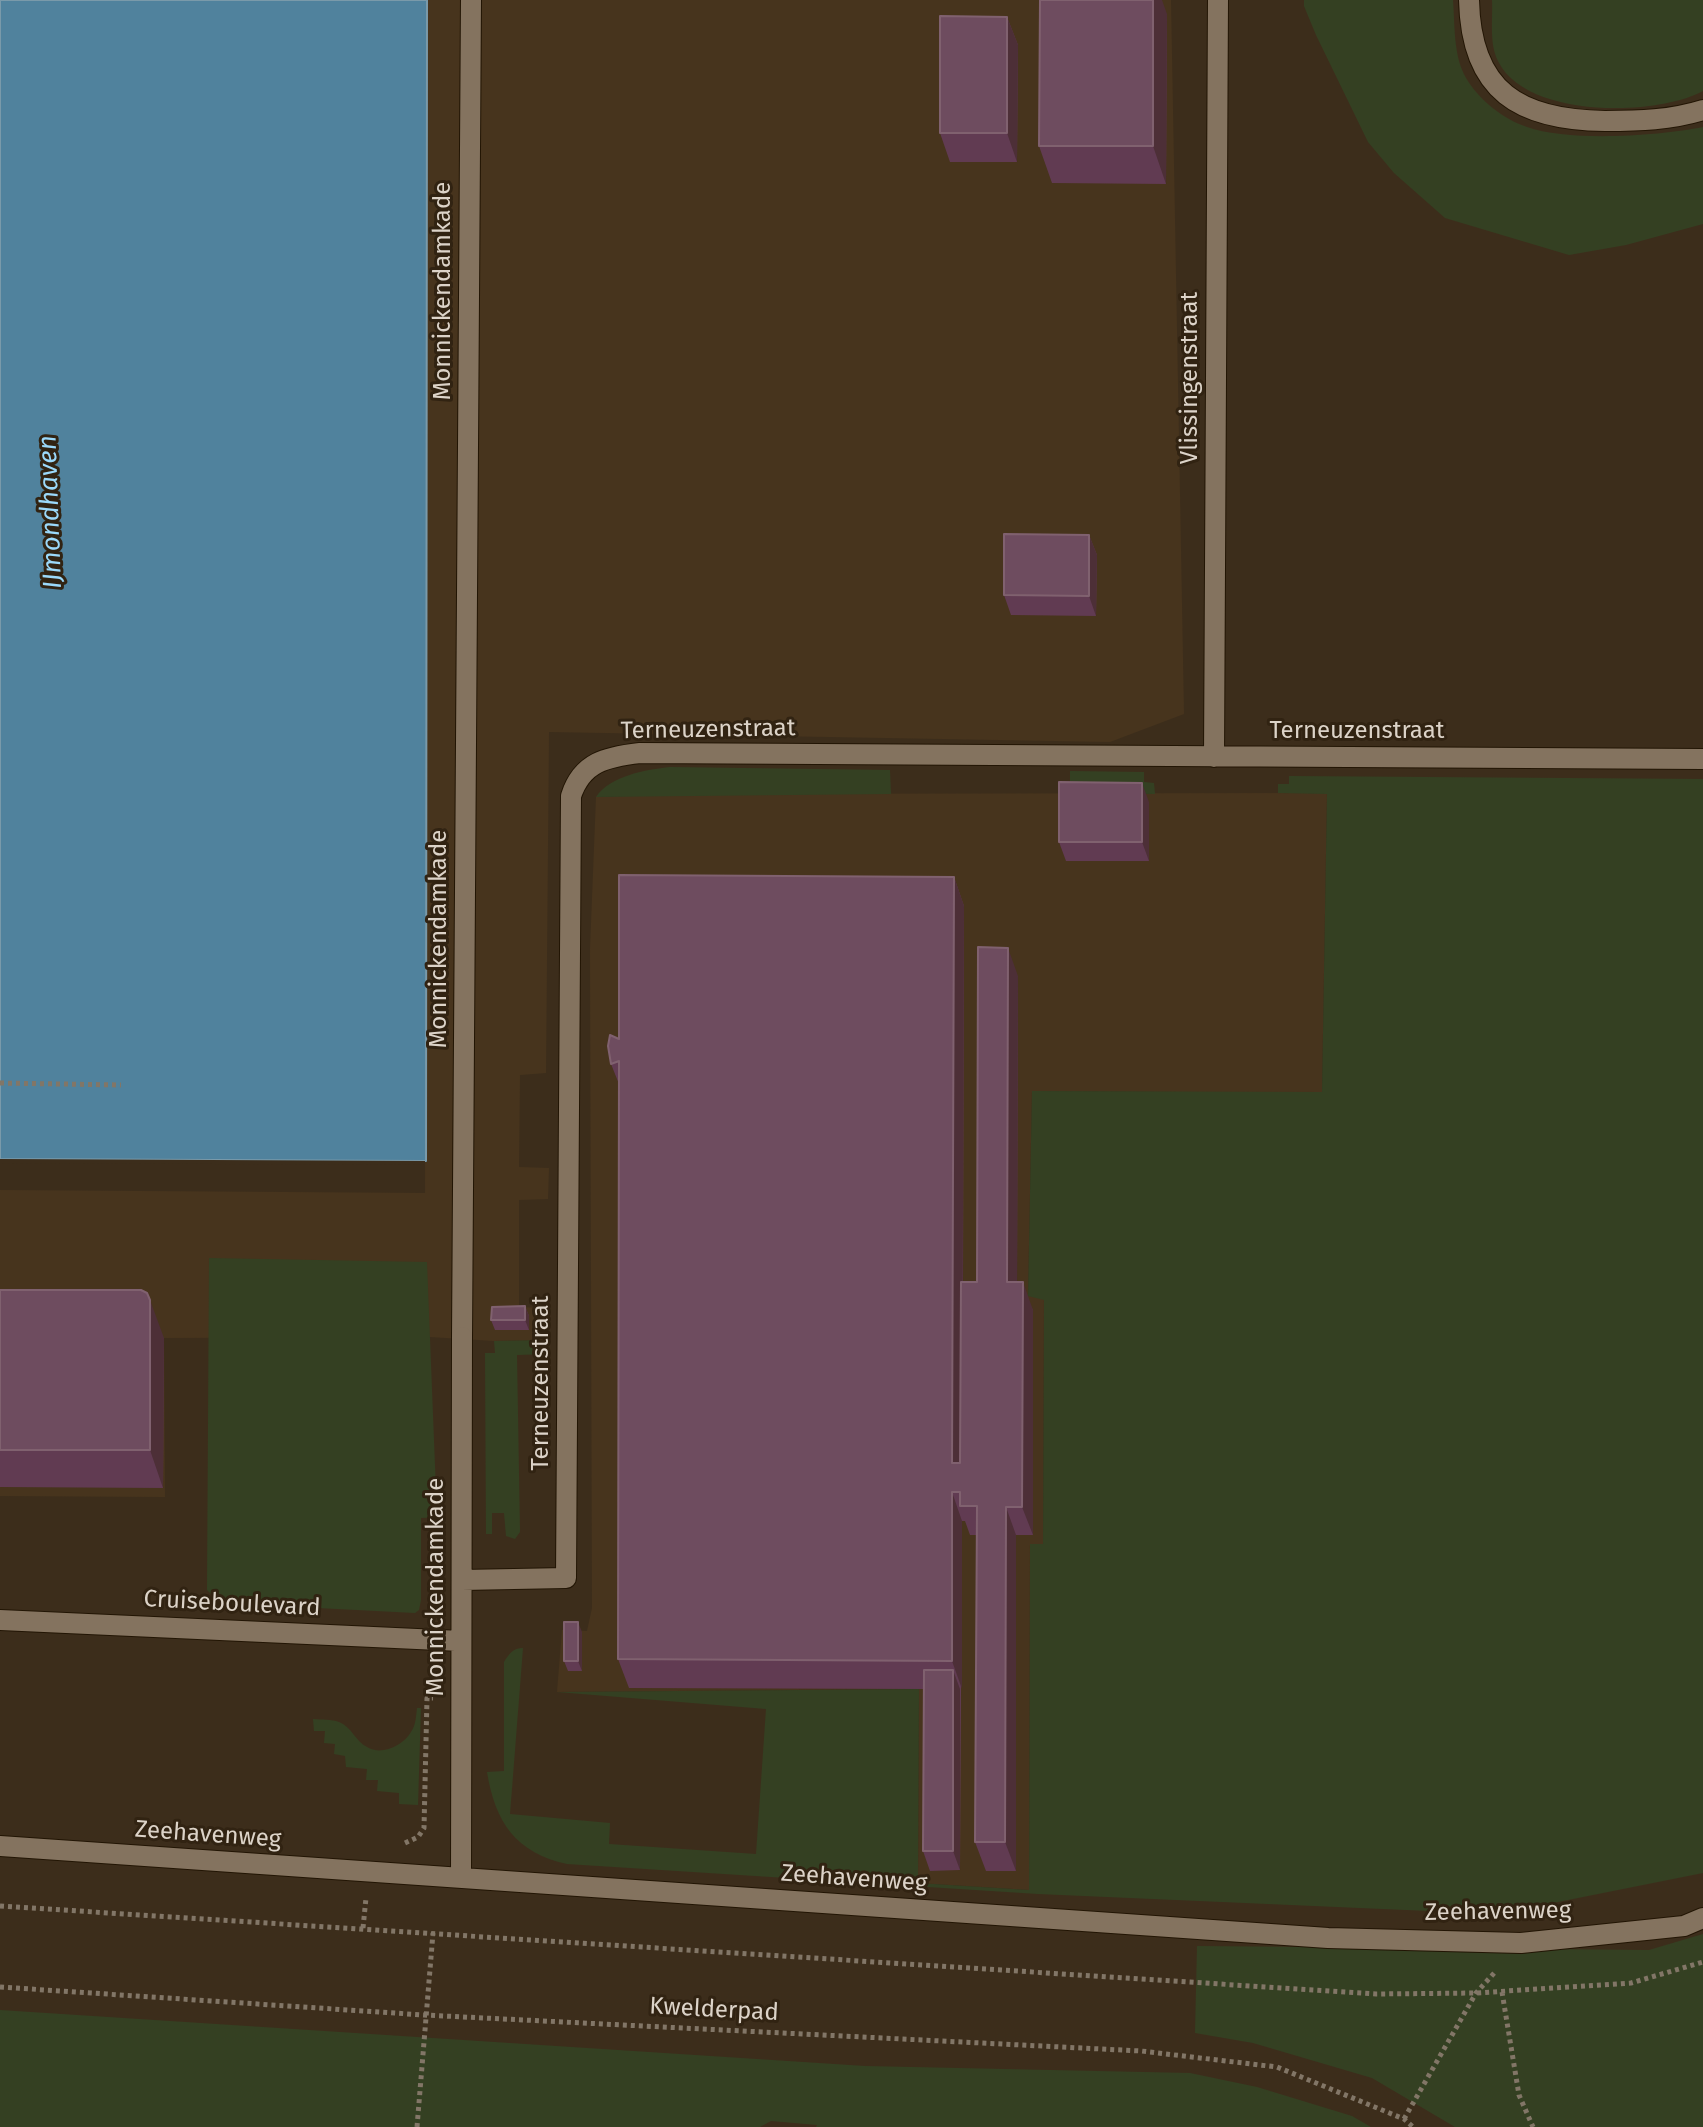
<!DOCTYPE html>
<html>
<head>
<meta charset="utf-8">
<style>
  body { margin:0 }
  canvas { display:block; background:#3c2d1b }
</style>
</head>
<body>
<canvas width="1703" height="2127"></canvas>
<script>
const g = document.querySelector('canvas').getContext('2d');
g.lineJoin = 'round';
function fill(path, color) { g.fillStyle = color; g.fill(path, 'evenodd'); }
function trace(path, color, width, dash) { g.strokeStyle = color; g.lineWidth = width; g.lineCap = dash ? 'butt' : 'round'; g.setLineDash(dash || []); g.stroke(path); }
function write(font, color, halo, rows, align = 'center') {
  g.font = font + ' "Fira Sans",sans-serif'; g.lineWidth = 6; g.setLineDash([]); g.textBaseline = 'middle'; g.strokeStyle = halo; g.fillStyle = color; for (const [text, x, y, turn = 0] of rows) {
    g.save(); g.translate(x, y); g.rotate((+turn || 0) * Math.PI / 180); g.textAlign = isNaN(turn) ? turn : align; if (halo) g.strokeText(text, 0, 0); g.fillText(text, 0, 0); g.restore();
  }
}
const built = new Path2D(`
  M 427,0 L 1171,0 L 1184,714 L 1110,742 L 549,732 L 546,1073 L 520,1075 L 519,1167 L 549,1168 L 548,1199 L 519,1200 L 519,1307 L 546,1308 L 546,1340 L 494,1341 L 430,1337 L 164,1338 L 165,1497 L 0,1496 L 0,1190 L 425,1193 Z
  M 1327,793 L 1322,1093 L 1032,1091 L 1028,1295 L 1044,1299 L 1043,1545 L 1030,1545 L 1029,1890 L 918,1883 L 919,1689 L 557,1692 L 562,1630 L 587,1631 L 592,1608 L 590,949 L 596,797 L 685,794 Z`);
const green = new Path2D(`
  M 1304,0 L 1453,0 C 1455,25 1453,55 1466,78 C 1479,100 1503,119 1527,127 C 1568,142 1660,136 1703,127 L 1703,224 L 1626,245 L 1569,255 L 1445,218 L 1394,173 L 1368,142 L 1316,35 L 1304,6 Z
  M 1492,0 L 1703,0 L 1703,91 C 1655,117 1525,118 1498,61 C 1489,43 1493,20 1492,0 Z
  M 670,767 L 890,770 L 891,794 L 596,797 C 611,775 646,770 670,767 Z
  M 1070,771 L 1144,772 L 1144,782 L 1154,783 L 1155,794 L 1058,793 L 1058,782 L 1070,782 Z
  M 1289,776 L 1703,779 L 1703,1873 L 1498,1914 L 1038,1894 L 567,1864 C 516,1853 495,1822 487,1772 L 504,1771 L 504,1662 C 509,1654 513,1648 523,1648 L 510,1814 L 610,1823 L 609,1844 L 756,1854 L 766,1709 L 557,1692 L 919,1689 L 918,1883 L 1029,1890 L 1030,1544 L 1043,1544 L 1044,1300 L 1028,1296 L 1032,1091 L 1322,1092 L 1327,794 L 1278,793 L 1278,784 L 1289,784 Z
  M 209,1258 L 427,1262 L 437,1517 L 421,1518 L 421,1600 L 419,1610 L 415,1613 L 220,1603 L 207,1590 Z
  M 546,1308 L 549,1308 L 548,1354 L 517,1355 L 520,1532 L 515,1539 L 506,1536 L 504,1513 L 492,1513 L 492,1534 L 486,1534 L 485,1353 L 495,1353 L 494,1341 L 545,1340 Z
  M 417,1708 L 421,1708 L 418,1805 L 399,1804 L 399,1793 L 377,1791 L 378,1780 L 366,1780 L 367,1769 L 346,1767 L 345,1756 L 334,1754 L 335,1744 L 324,1743 L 325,1731 L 314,1731 L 313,1719 C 322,1720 331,1719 339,1722 C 352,1727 355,1741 367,1747 C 381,1756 403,1746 411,1732 C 416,1725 416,1716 417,1708 Z
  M 1703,1934 L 1703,2127 L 1455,2127 L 1372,2078 L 1253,2043 L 1195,2033 L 1197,1946 L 1649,1950 Z
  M 0,2010 L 865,2066 L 1190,2073 L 1257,2087 L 1352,2116 L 1371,2127 L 816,2127 L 817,2125 L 771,2121 L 760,2127 L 0,2127 Z`);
const water = new Path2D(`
  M 0,0 L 427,0 L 426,1161 L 0,1159 Z`);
const pier = new Path2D(`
  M 0,1159 L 425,1161 L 425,1165 L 0,1163 Z`);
const path = new Path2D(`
  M 0,1083 L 121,1085
  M 405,1843 L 418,1837 L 424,1828 L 427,1698 L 433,1698
  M 0,1906 L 1376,1994 L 1476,1993 L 1631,1983 L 1703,1962
  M 363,1928 L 366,1898
  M 0,1987 L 424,2015 L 1141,2051 L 1277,2067 L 1404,2119 L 1413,2127
  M 1502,1992 L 1519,2095 L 1533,2127
  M 1404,2119 L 1476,1993 L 1496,1971
  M 417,2127 L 433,1933`);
const service = new Path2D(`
  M 462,1337 L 471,0`);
const minor = new Path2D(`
  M 1469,0 C 1471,92 1520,120 1605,121 C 1639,121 1671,120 1703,110
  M 1214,757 L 1218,0
  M 462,1580 L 566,1578 L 571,796 C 582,762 606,757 640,753 L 1703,759
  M 0,1620 L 461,1641
  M 0,1846 L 1328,1938 L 1521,1943 L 1684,1926 L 1703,1918
  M 461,1878 L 462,1337`);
const wall = new Path2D(`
  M 1167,14 L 1166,184 L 1052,183 L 1039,146 Z
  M 1007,17 L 1018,45 L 1017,162 L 950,162 L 940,133 Z
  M 1089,535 L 1097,555 L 1096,616 L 1011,615 L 1004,595 Z
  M 1149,802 L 1149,861 L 1066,861 L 1059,842 Z
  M 954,877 L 964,906 L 963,1282 L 977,1282 L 1018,976 L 1017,1282 L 1033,1310 L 1033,1535 L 1016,1535 L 1016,1871 L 986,1871 L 975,1842 L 977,1535 L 970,1535 L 965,1521 L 962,1521 L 960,1870 L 930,1871 L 923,1851 L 923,1689 L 629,1688 L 618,1659 L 619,1084 L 611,1064 L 619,1039 Z
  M 0,1290 L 164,1338 L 163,1488 L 0,1487 Z
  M 525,1306 L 529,1316 L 529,1330 L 495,1330 L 491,1320 Z
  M 582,1632 L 582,1671 L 568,1671 L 564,1661 Z`);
const shadedWall = new Path2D(`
  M 1153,0 L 1162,0 L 1167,14 L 1166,184 L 1153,146 Z
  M 1007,17 L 1018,45 L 1017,162 L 1007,133 Z
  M 1089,535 L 1097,555 L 1096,616 L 1089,596 Z
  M 1142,783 L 1149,802 L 1149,861 L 1142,842 Z
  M 954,877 L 964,906 L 962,1492 L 952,1463 Z
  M 1008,948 L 1018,976 L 1017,1311 L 1007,1282 Z
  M 1023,1282 L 1033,1310 L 1033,1535 L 1022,1507 Z
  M 150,1300 L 164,1338 L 163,1488 L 150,1450 Z
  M 525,1306 L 529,1316 L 529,1330 L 525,1320 Z
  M 952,1492 L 962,1521 L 962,1689 L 952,1661 Z
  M 1006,1507 L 1016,1535 L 1016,1871 L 1005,1842 Z
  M 578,1622 L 582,1632 L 582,1671 L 578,1661 Z
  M 953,1670 L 960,1689 L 960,1870 L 953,1851 Z`);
const building = new Path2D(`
  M 1040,0 L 1153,0 L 1153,146 L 1039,146 Z
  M 940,16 L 1007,17 L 1007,133 L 940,133 Z
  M 1004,534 L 1089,535 L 1089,596 L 1004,595 Z
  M 1059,782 L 1142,783 L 1142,842 L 1059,842 Z
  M 619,875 L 954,877 L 952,1463 L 960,1463 L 961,1282 L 977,1282 L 978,947 L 1008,948 L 1007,1282 L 1023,1282 L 1022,1507 L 1006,1507 L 1005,1842 L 975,1842 L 977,1506 L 960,1506 L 960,1492 L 952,1492 L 952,1661 L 618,1659 L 619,1061 L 611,1064 L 608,1046 L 610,1035 L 619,1039 Z
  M 0,1290 L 141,1290 L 147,1293 L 150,1300 L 150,1450 L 0,1450 Z
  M 525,1306 L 525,1320 L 491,1320 L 492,1307 Z
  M 564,1622 L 578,1622 L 578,1661 L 564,1661 Z
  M 924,1670 L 953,1670 L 953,1851 L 923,1851 Z`);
const streetNames = [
  ["Monnickendamkade",443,291,-90],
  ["Vlissingenstraat",1190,378,-90],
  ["Terneuzenstraat",708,730,-1],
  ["Terneuzenstraat",1357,731],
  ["Monnickendamkade",439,939,-90],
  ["Terneuzenstraat",541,1383,-90],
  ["Monnickendamkade",436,1587,-90],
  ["Cruiseboulevard",232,1604,3],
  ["Zeehavenweg",208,1835,4],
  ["Zeehavenweg",854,1879,4],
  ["Zeehavenweg",1498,1912,-1],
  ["Kwelderpad",714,2010,3]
];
const waterNames = [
  ["IJmondhaven",51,512,-92]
];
fill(built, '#47341d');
fill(green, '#344022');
fill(water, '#50829d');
trace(water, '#7a9aaa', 2);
fill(pier, '#3c2d1b');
trace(service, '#221504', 22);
trace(minor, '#221504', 22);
trace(path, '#827667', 5, [4, 4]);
trace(service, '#84735f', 20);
trace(minor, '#84735f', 20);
fill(wall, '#613b52');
fill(shadedWall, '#4d2f37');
fill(building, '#6e4c5f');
trace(building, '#80616f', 2);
write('24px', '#dcd3c8', '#312312', streetNames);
write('italic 26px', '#9bd9fa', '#312312', waterNames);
</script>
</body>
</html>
